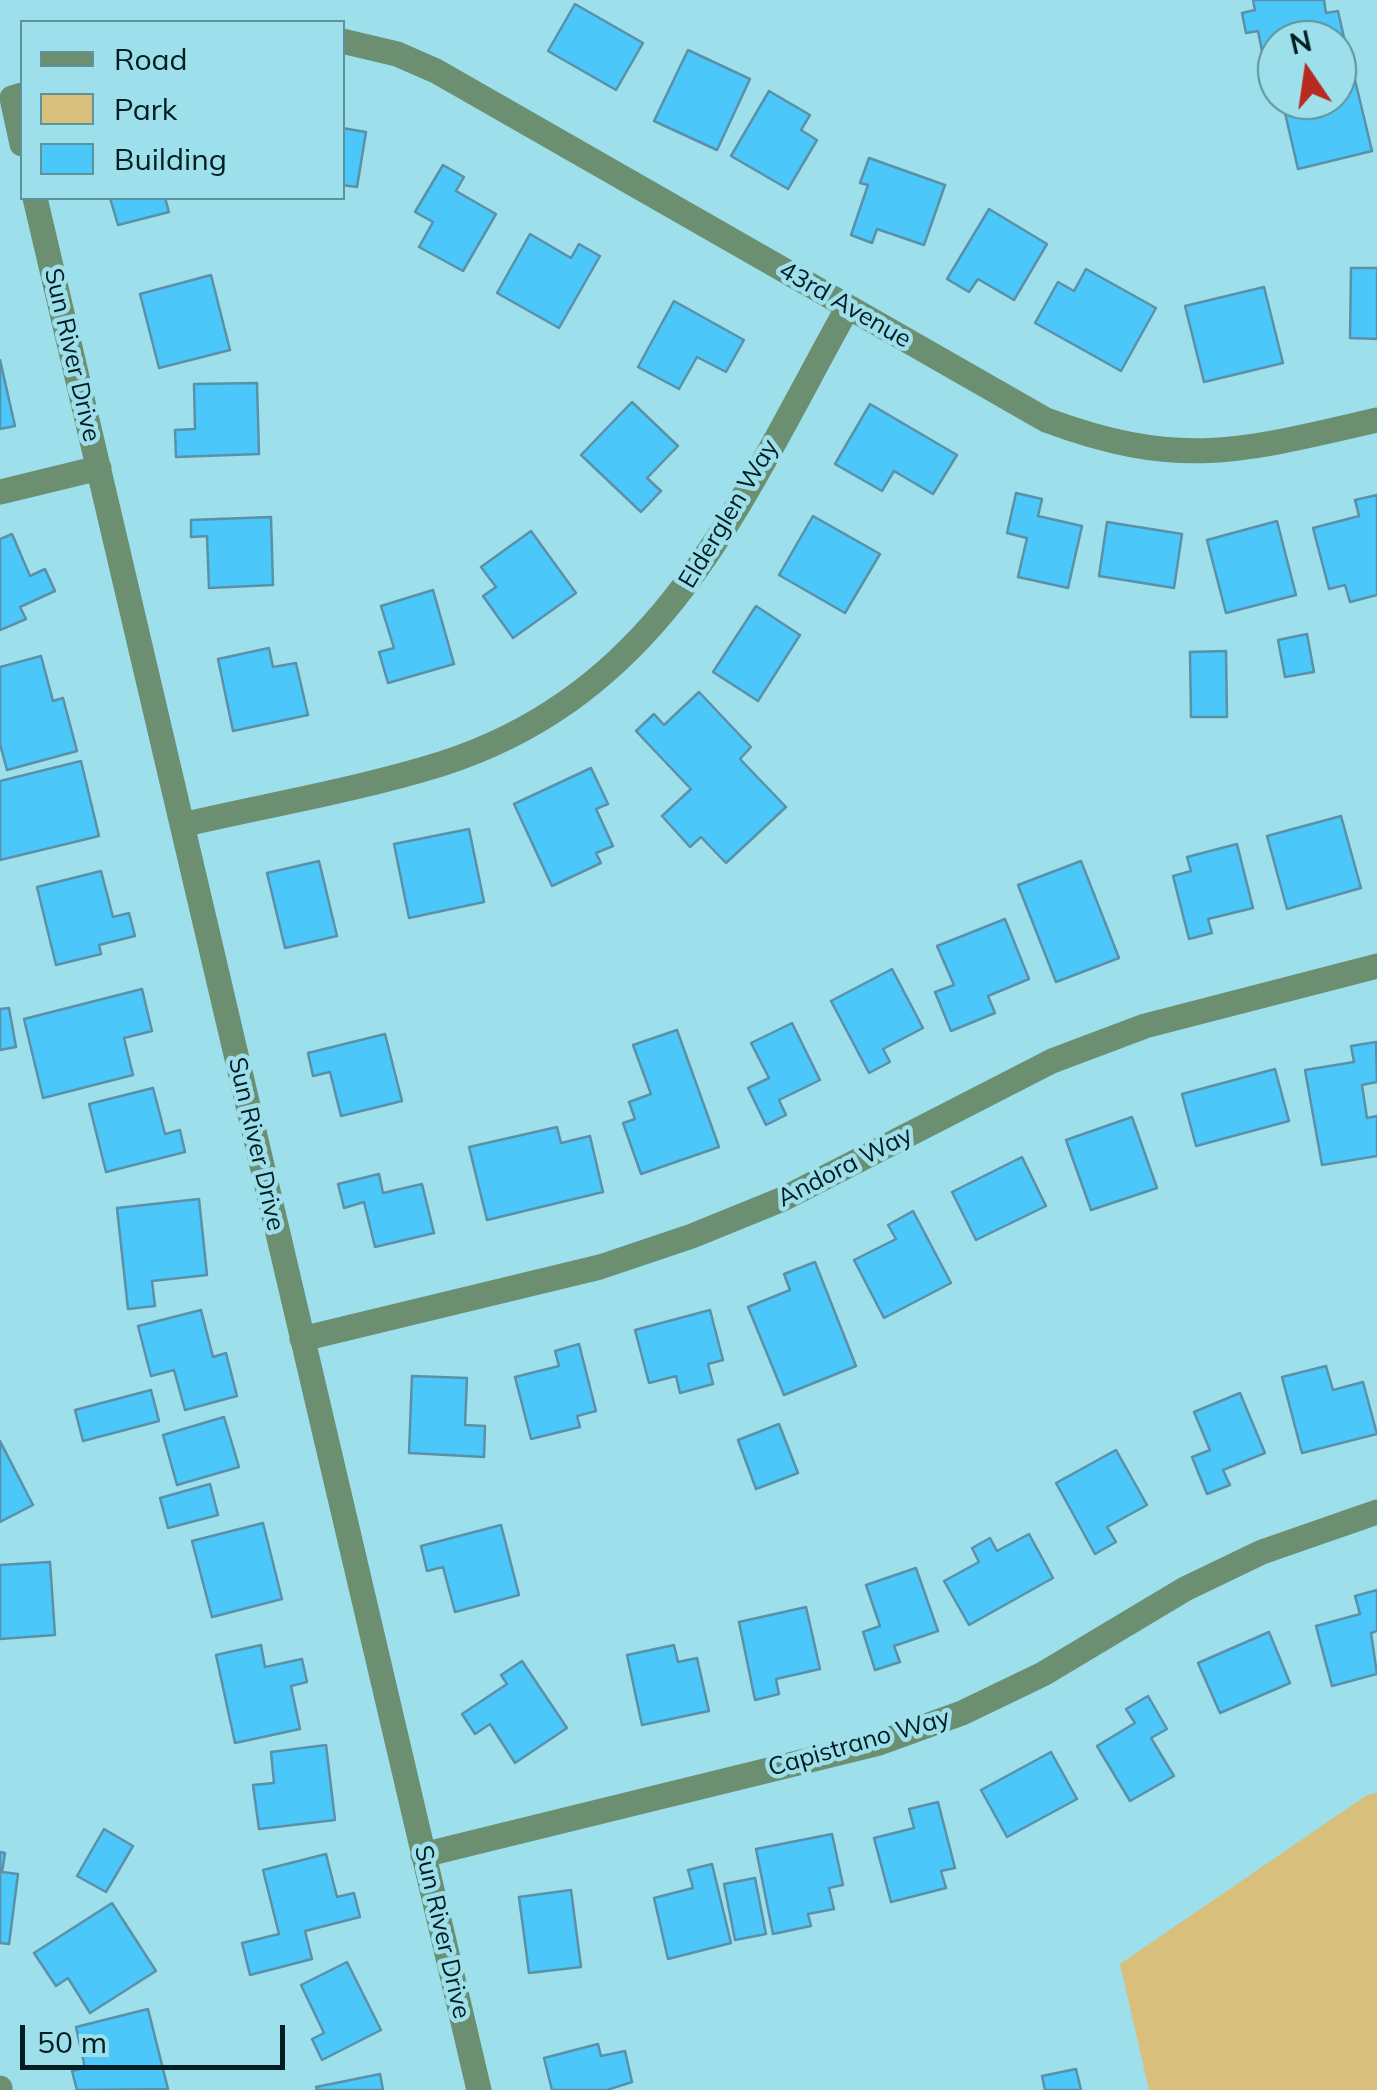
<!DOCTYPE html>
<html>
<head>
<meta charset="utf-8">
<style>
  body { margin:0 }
  #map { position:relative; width:1377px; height:2090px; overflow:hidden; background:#9ddfea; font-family:Mulish,sans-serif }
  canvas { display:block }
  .legend { position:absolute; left:20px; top:20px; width:325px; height:180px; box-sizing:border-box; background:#9ddfea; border:2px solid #5f929a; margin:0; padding:12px 18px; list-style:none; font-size:30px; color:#031e22 }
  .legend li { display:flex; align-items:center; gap:20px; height:50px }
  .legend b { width:50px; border:2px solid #5f929a }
  .north { position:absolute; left:1257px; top:20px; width:100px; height:100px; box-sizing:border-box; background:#9ddfea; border:2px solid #5f929a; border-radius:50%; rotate:347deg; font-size:28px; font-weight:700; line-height:40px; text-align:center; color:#031e22 }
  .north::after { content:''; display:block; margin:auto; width:35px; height:45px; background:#b82a20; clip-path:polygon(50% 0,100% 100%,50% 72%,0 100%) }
  .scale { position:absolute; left:20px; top:2025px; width:265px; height:45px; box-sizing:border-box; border:5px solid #031e22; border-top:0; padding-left:12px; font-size:30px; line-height:35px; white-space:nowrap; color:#031e22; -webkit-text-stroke:8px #9ddfea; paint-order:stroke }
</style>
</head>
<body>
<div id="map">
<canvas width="1377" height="2090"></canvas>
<ul class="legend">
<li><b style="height:12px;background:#6c8e71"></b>Road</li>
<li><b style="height:28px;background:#d9bf7c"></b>Park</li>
<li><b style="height:28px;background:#4cc7f9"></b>Building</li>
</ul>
<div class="north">N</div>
<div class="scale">50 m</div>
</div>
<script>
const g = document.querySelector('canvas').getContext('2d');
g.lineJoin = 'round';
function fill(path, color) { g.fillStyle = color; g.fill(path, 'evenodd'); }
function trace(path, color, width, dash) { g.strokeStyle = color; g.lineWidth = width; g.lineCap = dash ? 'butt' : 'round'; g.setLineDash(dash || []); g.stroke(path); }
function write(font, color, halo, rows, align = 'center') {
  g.font = font + ' Mulish,sans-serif'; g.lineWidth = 9; g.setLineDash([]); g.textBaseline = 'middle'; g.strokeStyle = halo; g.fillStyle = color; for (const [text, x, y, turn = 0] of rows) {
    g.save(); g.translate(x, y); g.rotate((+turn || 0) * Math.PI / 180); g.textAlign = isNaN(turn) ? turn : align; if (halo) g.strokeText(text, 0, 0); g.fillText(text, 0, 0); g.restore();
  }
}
const green = new Path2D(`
  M 1377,1793 L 1377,2090 L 1149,2090 L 1120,1964 L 1367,1795 Z`);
const building = new Path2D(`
  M 1253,0 L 1324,0 L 1326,13 L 1338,11 L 1351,69 L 1337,72 L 1337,40 L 1277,40 L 1277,85 L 1269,86 L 1258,31 L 1246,33 L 1242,13 L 1255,10 Z
  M 575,4 L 643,43 L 616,90 L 548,51 Z
  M 688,50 L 750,79 L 717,150 L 654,121 Z
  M 1354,76 L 1372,151 L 1298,169 L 1282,100 L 1337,100 L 1337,80 Z
  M 769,91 L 810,115 L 801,130 L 817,140 L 788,189 L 731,156 Z
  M 342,128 L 366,132 L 357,187 L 342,185 Z
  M 869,158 L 945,185 L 924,245 L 877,229 L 872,243 L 851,235 L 868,185 L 860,183 Z
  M 443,165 L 464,177 L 456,191 L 496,214 L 463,271 L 419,247 L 433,222 L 415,212 Z
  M 110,198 L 165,198 L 169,212 L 118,225 Z
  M 989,209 L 1047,244 L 1014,300 L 978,279 L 969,292 L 947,279 Z
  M 530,234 L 571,258 L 579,244 L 600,256 L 559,328 L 497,293 Z
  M 1351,268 L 1377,268 L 1377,339 L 1350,338 Z
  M 1086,269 L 1156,308 L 1121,371 L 1035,323 L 1058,282 L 1074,291 Z
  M 211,275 L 230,350 L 159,368 L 140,294 Z
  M 1264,287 L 1283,363 L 1204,382 L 1185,306 Z
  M 674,301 L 744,340 L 726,372 L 697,357 L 679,389 L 638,367 Z
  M 0,360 L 15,426 L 0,429 Z
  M 257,383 L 259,454 L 176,457 L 175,430 L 195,429 L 194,384 Z
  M 632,402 L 678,446 L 647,478 L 661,491 L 641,512 L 581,455 Z
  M 870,404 L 957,455 L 933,494 L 894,471 L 882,491 L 835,464 Z
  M 1016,493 L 1042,499 L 1038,516 L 1082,526 L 1068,588 L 1018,577 L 1027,538 L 1007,533 Z
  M 1377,495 L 1377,595 L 1350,602 L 1345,585 L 1329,589 L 1313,528 L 1359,516 L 1355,500 Z
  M 813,516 L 880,554 L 845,613 L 779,575 Z
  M 271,517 L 273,585 L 209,588 L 207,536 L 191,537 L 191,520 Z
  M 1277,521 L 1296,595 L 1226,613 L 1207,540 Z
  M 1107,522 L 1182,534 L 1174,588 L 1099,576 Z
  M 531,531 L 576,593 L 513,638 L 483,596 L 496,587 L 481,567 Z
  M 12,534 L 30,576 L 45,569 L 55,591 L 20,607 L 26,619 L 0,630 L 0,539 Z
  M 433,590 L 454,664 L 388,683 L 379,652 L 394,648 L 381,606 Z
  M 756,606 L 800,635 L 758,701 L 713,672 Z
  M 1307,634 L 1314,672 L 1285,677 L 1278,640 Z
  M 269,648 L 273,667 L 296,663 L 308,715 L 233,731 L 218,659 Z
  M 1226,651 L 1227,717 L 1191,717 L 1190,652 Z
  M 41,656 L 53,701 L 63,698 L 77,751 L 7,770 L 0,744 L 0,667 Z
  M 699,692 L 751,747 L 740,759 L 786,807 L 726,863 L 701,837 L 690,847 L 662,816 L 691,789 L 636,731 L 654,714 L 664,725 Z
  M 81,761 L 99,836 L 0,860 L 0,781 Z
  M 591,768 L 608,804 L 596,809 L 613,846 L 596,853 L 601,863 L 552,886 L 514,804 Z
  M 1341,816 L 1361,888 L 1287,909 L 1267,836 Z
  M 469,829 L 484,902 L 409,918 L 394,844 Z
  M 1237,844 L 1253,908 L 1208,919 L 1212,933 L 1189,939 L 1173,876 L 1191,871 L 1187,857 Z
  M 319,861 L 337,936 L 285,948 L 267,873 Z
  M 1081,861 L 1119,958 L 1056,982 L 1018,885 Z
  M 101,871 L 113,917 L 129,913 L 135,936 L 99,945 L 101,954 L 56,965 L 37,887 Z
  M 1005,919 L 1029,979 L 988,996 L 995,1013 L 951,1031 L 935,992 L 954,985 L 937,946 Z
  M 892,969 L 923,1028 L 883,1049 L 890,1062 L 869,1073 L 831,1001 Z
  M 142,989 L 152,1031 L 124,1038 L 133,1075 L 43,1098 L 24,1019 Z
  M 9,1008 L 16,1047 L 0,1050 L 0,1009 Z
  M 792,1023 L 820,1080 L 779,1100 L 786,1115 L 766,1125 L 748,1088 L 769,1078 L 751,1043 Z
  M 677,1030 L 719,1147 L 641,1174 L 623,1123 L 635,1119 L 629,1102 L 651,1094 L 633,1045 Z
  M 385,1034 L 402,1101 L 341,1116 L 330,1072 L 313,1076 L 308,1053 Z
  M 1376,1042 L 1377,1082 L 1362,1085 L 1367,1118 L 1377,1116 L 1377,1156 L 1322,1165 L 1305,1070 L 1354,1062 L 1351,1046 Z
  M 1275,1069 L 1289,1121 L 1196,1146 L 1182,1094 Z
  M 153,1088 L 165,1134 L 180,1130 L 185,1152 L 106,1172 L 89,1104 Z
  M 1132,1117 L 1157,1188 L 1091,1210 L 1066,1140 Z
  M 557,1127 L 561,1143 L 590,1136 L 603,1192 L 487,1220 L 469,1147 Z
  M 1022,1157 L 1046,1206 L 976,1240 L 952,1192 Z
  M 379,1174 L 383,1193 L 422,1184 L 434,1233 L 375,1247 L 364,1202 L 344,1208 L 338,1184 Z
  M 199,1199 L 207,1275 L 152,1281 L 155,1306 L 128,1309 L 117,1208 Z
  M 913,1211 L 951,1283 L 884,1318 L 854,1260 L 896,1239 L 888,1225 Z
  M 815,1262 L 856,1366 L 784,1395 L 748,1307 L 790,1290 L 784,1274 Z
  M 201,1310 L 213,1357 L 226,1353 L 237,1396 L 185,1410 L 174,1370 L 151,1376 L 138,1326 Z
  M 710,1310 L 723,1360 L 708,1364 L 713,1384 L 680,1393 L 676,1376 L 649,1383 L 635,1330 Z
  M 579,1344 L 596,1411 L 577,1416 L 580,1427 L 531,1439 L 515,1377 L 559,1366 L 555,1351 Z
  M 1326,1366 L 1333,1390 L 1363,1382 L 1377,1434 L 1302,1453 L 1282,1377 Z
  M 412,1376 L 467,1378 L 465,1425 L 485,1426 L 484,1457 L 409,1453 Z
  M 151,1390 L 159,1421 L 83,1441 L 75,1410 Z
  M 1240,1393 L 1265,1453 L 1223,1470 L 1230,1485 L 1207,1494 L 1192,1457 L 1210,1450 L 1194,1412 Z
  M 224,1417 L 239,1467 L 177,1485 L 163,1435 Z
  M 779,1424 L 798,1473 L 756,1489 L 738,1440 Z
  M 0,1441 L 33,1505 L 0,1522 Z
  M 1116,1450 L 1147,1505 L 1107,1527 L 1116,1542 L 1095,1554 L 1056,1483 Z
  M 210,1484 L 218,1515 L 168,1528 L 160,1498 Z
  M 263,1523 L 282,1599 L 212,1617 L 192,1541 Z
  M 501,1525 L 519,1595 L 455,1612 L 443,1567 L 427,1571 L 421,1546 Z
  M 1029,1534 L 1053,1578 L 969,1625 L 944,1581 L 979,1562 L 972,1548 L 990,1538 L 997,1551 Z
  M 50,1562 L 55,1635 L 0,1639 L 0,1565 Z
  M 916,1568 L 938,1631 L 894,1646 L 900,1662 L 875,1670 L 863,1632 L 880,1626 L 866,1585 Z
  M 1377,1590 L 1377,1631 L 1371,1633 L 1377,1674 L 1332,1686 L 1316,1626 L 1360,1614 L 1355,1596 Z
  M 806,1607 L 820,1669 L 776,1679 L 779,1694 L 755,1700 L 739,1622 Z
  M 1269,1632 L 1290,1683 L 1220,1713 L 1198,1663 Z
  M 261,1645 L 265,1667 L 302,1659 L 307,1682 L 291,1686 L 300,1729 L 235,1743 L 216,1655 Z
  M 674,1645 L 678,1662 L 697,1658 L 709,1711 L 642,1725 L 627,1655 Z
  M 522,1661 L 567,1728 L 515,1763 L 490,1724 L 475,1734 L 462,1714 L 507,1684 L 501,1675 Z
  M 1148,1696 L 1167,1729 L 1151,1738 L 1174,1776 L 1130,1801 L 1097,1746 L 1135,1723 L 1126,1709 Z
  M 326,1745 L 335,1820 L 259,1829 L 253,1785 L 274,1783 L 271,1752 Z
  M 1051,1752 L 1077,1799 L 1007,1837 L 981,1790 Z
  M 938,1802 L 955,1868 L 941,1871 L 946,1888 L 891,1902 L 874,1838 L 914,1828 L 909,1809 Z
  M 104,1829 L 133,1846 L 106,1892 L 77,1876 Z
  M 832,1834 L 843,1885 L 829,1888 L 834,1909 L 808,1914 L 811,1926 L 773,1934 L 756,1849 Z
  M 0,1852 L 5,1853 L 2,1872 L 18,1874 L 9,1944 L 0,1943 Z
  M 326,1854 L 337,1897 L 354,1893 L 360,1917 L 305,1931 L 312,1959 L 250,1975 L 242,1943 L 279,1934 L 263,1870 Z
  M 712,1864 L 731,1943 L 668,1959 L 654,1898 L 693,1888 L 688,1870 Z
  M 755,1878 L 766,1934 L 735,1940 L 724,1884 Z
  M 571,1890 L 581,1967 L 529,1973 L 519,1897 Z
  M 112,1903 L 156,1971 L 90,2013 L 68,1978 L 56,1986 L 34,1953 Z
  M 347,1962 L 381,2030 L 322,2060 L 312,2039 L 324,2033 L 301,1985 Z
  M 148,2009 L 168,2089 L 77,2090 L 72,2071 L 85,2068 L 76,2027 Z
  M 598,2044 L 601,2056 L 625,2051 L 632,2082 L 607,2090 L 552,2090 L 544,2058 Z
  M 1076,2069 L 1081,2090 L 1045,2090 L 1042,2076 Z
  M 380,2074 L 383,2090 L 317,2090 L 316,2087 Z`);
const minor = new Path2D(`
  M 342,41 L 397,54 L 436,71 L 1046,420 C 1181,470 1242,451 1377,420
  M 22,95 L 12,98 L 22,144
  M 35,198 L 479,2090
  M 0,492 L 99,468
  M 182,825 C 268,805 357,790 441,764 C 666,692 742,496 848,307
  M 302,1339 L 600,1267 L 692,1236 L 783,1199 L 1052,1061 L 1145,1026 L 1377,966
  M 423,1855 L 879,1743 L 962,1713 L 1043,1674 L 1185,1589 L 1262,1552 L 1377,1512
  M 0,2088 L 0,2090`);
const streetNames = [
  ["43rd Avenue",845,305,30],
  ["Sun River Drive",72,355,77],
  ["Elderglen Way",729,514,-59],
  ["Sun River Drive",256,1144,77],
  ["Andora Way",845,1167,-27],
  ["Capistrano Way",859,1743,-16],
  ["Sun River Drive",442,1932,77]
];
fill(green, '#d9bf7c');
fill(building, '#4cc7f9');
trace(building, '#5b90a9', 2.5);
trace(minor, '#6c8e71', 25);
write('25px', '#031e22', '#9ddfea', streetNames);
</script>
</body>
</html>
